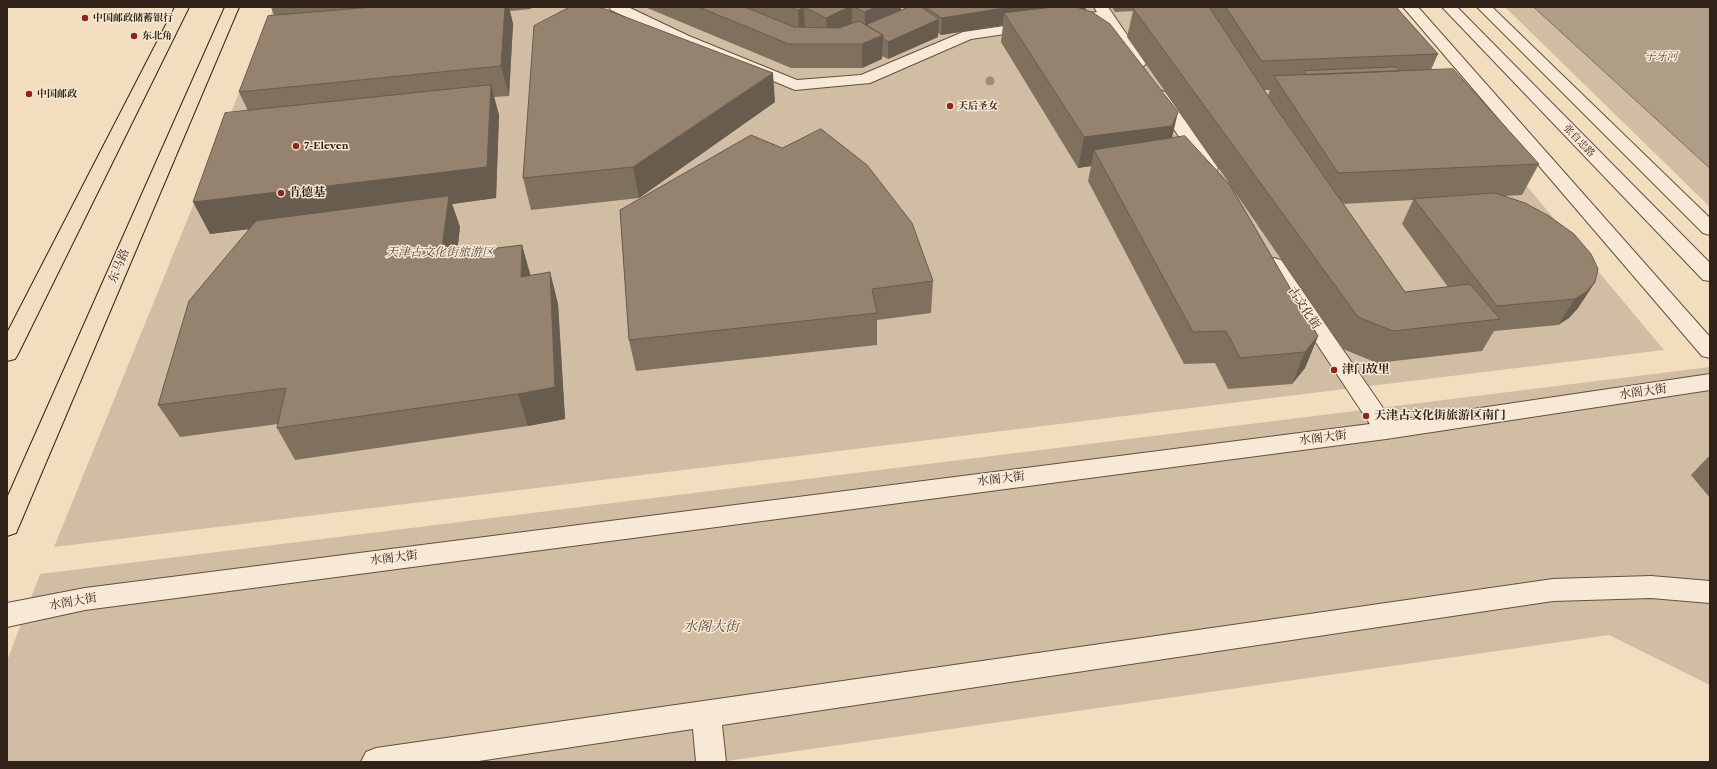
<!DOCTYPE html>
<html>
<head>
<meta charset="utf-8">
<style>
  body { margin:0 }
  #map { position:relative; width:1717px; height:769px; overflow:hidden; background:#f2ddbf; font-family:"Libre Caslon Text",serif }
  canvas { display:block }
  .frame { position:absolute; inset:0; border:8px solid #312219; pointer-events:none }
</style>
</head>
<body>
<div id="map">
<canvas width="1717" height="769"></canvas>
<div class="frame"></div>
</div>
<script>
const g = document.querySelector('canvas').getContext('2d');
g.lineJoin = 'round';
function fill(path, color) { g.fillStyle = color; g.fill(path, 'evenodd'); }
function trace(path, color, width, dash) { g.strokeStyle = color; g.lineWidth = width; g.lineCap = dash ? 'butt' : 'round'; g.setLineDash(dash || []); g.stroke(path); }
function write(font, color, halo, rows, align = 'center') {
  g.font = font + ' "Libre Caslon Text","Noto Serif SC",serif'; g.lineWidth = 3; g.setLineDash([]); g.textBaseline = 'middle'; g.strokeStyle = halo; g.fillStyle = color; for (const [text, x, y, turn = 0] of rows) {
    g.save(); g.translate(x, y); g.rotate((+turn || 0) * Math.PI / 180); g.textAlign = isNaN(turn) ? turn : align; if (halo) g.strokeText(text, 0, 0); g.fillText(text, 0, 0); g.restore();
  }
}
const green = new Path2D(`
  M 274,7 L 1377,7 L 1664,350 L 54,547 Z
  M 1505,7 L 1710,7 L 1710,207 Z
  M 1710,367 L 1710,685 L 1609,635 L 720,762 L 7,762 L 7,661 L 40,574 Z`);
const water = new Path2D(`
  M 1534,7 L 1710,7 L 1710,168 Z`);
const minor = new Path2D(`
  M 609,7 L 628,7 L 689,36 L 797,80 L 861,75 L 963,32 L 1032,22 L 1037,23 L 1039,26 L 1037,29 L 1032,30 L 971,39 L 870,83 L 795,90 L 679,42 L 611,10 Z
  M 1094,7 L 1108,7 L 1146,63 L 1144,66 L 1132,66 L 1102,20 L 1068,24 L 1063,23 L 1061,20 L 1063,17 L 1097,12 Z
  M 1403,7 L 1418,7 L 1710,337 L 1710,358 L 1702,356 Z
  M 1442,7 L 1457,7 L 1710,263 L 1710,281 L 1703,280 Z
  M 1477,7 L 1492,7 L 1710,218 L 1710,235 L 1703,233 Z
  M 1159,90 L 1165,92 L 1218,168 L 1215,172 L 1209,173 L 1203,172 L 1200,168 L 1151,95 L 1153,92 Z
  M 1274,258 L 1281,260 L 1392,421 L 1710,374 L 1710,390 L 1386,439 L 85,610 L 7,627 L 7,603 L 85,588 L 1370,424 L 1264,264 L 1267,260 Z
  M 1651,576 L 1710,581 L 1710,603 L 1651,598 L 1553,601 L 722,725 L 726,762 L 696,762 L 693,729 L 472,762 L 361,762 L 366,752 L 376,748 L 1553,579 Z`);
const major = new Path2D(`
  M 175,7 L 189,7 L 18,354 L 15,359 L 7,361 L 7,333 Z
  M 225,7 L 239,7 L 19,526 L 16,533 L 7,536 L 7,498 Z`);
const trees = [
  [990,81]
];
const wall = new Path2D(`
  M 271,7 L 531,7 L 531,9 L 510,11 L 513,24 L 509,96 L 494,97 L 499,115 L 496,198 L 452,204 L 460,227 L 457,253 L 522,245 L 530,276 L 550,272 L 558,304 L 565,419 L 528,426 L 295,460 L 277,428 L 278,424 L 180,437 L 158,405 L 249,229 L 210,234 L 248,111 L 239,92 L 274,16 Z
  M 645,7 L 901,7 L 901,10 L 909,7 L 908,7 L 1086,7 L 1086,8 L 1085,9 L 1172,138 L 1229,183 L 1127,37 L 1133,11 L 1115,12 L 1112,7 L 1396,7 L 1438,54 L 1431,70 L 1539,164 L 1522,195 L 1505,196 L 1595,282 L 1578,308 L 1569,318 L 1558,325 L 1494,331 L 1482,351 L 1377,363 L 1343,349 L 1232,188 L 1318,336 L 1305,368 L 1292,384 L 1228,389 L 1215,363 L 1184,364 L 1088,181 L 1091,166 L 1078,168 L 1001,42 L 1003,25 L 941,35 L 938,33 L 938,37 L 888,59 L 882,56 L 882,59 L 862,68 L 791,68 ZM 1264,90 L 1270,90 L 1268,96 ZM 1413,200 L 1402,224 L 1448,287 L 1405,292 L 1343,204 Z
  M 775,102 L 639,198 L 531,210 L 523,178 Z
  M 620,210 L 933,281 L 931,313 L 877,320 L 877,345 L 636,371 L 629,340 Z
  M 1708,457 L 1710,457 L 1710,498 L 1691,475 Z`);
const shadedWall = new Path2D(`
  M 505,7 L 509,7 L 513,24 L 509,96 L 501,66 Z
  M 804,7 L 805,31 L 799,34 L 798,10 Z
  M 849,7 L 852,7 L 852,29 L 827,42 L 826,18 Z
  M 875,7 L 901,7 L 901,17 L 865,28 L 865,12 Z
  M 1010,7 L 1046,7 L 1045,18 L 1004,13 L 1003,25 L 941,35 L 942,18 Z
  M 1078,7 L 1086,7 L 1086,8 L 1076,17 Z
  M 939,19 L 938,37 L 888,59 L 888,42 Z
  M 883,35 L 882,59 L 862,68 L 862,44 Z
  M 773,73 L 775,102 L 639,198 L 633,167 Z
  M 491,85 L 499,115 L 496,198 L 452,204 L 460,227 L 453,286 L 441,255 L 448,204 L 210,234 L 193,202 Z
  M 1178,112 L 1171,142 L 1094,150 L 1091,166 L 1078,168 L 1084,137 Z
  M 522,245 L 531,277 L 521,277 Z
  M 550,272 L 558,304 L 565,419 L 528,426 L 518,394 Z
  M 1595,282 L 1578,308 L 1569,318 L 1558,325 L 1575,299 Z
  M 1318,336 L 1305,368 L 1292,384 L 1305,352 Z`);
const building = new Path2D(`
  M 373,7 L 505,7 L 501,66 L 239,92 L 268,16 Z
  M 570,7 L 599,7 L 773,73 L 633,167 L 523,178 L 534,26 Z
  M 699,7 L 745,7 L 794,27 L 839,28 L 859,21 L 883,35 L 862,44 L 789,44 Z
  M 791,7 L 849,7 L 826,18 L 804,7 L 798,10 Z
  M 855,7 L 875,7 L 865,12 Z
  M 909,7 L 921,7 L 939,19 L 888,42 L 883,38 L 883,35 L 866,25 Z
  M 926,7 L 1010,7 L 942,18 Z
  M 1054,7 L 1076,7 L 1092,12 L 1110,24 L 1178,112 L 1172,126 L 1084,137 L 1004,13 Z
  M 1134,7 L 1209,7 L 1274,105 L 1405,292 L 1470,284 L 1500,319 L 1393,331 L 1358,317 L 1133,8 Z
  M 1226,7 L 1396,7 L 1438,54 L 1262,61 Z
  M 1396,67 L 1400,71 L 1306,75 L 1304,71 Z
  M 1453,69 L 1539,164 L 1338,173 L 1274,76 Z
  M 491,85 L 487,167 L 193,202 L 225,113 Z
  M 821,129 L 867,165 L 912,223 L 933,281 L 872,289 L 877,313 L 629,340 L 620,210 L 751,135 L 782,148 Z
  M 1185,136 L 1230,185 L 1318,336 L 1305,352 L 1240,358 L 1226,331 L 1193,332 L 1094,150 Z
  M 1495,193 L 1525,203 L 1549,216 L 1574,234 L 1591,254 L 1598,269 L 1595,282 L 1586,292 L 1575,299 L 1497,306 L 1414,199 Z
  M 449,196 L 441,255 L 522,245 L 521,277 L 550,272 L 555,387 L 518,394 L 277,428 L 286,388 L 158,405 L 189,301 L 256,221 Z`);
const markers = [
  [85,18,4,"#8f2418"],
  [134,36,4,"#8f2418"],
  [29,94,4,"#8f2418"],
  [950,106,4,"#8f2418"],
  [296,146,4,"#8f2418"],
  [281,193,4,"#8f2418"],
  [1334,370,4,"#8f2418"],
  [1366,416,4,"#8f2418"]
];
const farPoinames = [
  ["中国邮政储蓄银行",93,18],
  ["东北角",142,36],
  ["中国邮政",37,94],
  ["天后圣女",958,106],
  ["7-Eleven",304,146]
];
const farStreetnames = [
  ["张自忠路",1579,141,46]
];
const farWaternames = [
  ["子牙河",1661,57]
];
const poiNames = [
  ["肯德基",289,193],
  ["津门故里",1342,370],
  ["天津古文化街旅游区南门",1374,416]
];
const parkNames = [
  ["天津古文化街旅游区",440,253]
];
const streetNames = [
  ["东马路",119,266,-67],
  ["古文化街",1304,308,56],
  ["水阁大街",1643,392,-8],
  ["水阁大街",1323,438,-7],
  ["水阁大街",1001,479,-7],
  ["水阁大街",394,558,-7],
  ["水阁大街",73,602,-10]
];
const nearParknames = [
  ["水阁大街",711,627]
];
fill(green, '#d1bda3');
fill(water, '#b09d87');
trace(water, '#7d6c5b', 1);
trace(minor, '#615142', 2);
trace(major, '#312219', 2);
fill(minor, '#f7e9d5');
fill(major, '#f2ddbf');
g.fillStyle = '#9e8c77';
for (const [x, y] of trees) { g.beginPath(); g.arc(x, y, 4.5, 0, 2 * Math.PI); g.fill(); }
fill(wall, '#80715f');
fill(shadedWall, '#685c4e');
fill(building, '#95836f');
trace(building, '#685c4e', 1);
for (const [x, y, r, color] of markers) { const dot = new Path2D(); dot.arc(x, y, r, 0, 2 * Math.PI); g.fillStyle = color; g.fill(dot); trace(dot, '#f7e9d5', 1.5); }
write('bold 10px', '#312219', '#f7e9d5', farPoinames, 'left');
write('10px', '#312219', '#f7e9d5', farStreetnames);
write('italic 11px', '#5d4d40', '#f7e9d5', farWaternames);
write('bold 12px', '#312219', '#f7e9d5', poiNames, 'left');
write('italic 12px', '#59493c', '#f7e9d5', parkNames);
write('12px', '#312219', '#f7e9d5', streetNames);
write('italic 14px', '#59493c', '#f7e9d5', nearParknames);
</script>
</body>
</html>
